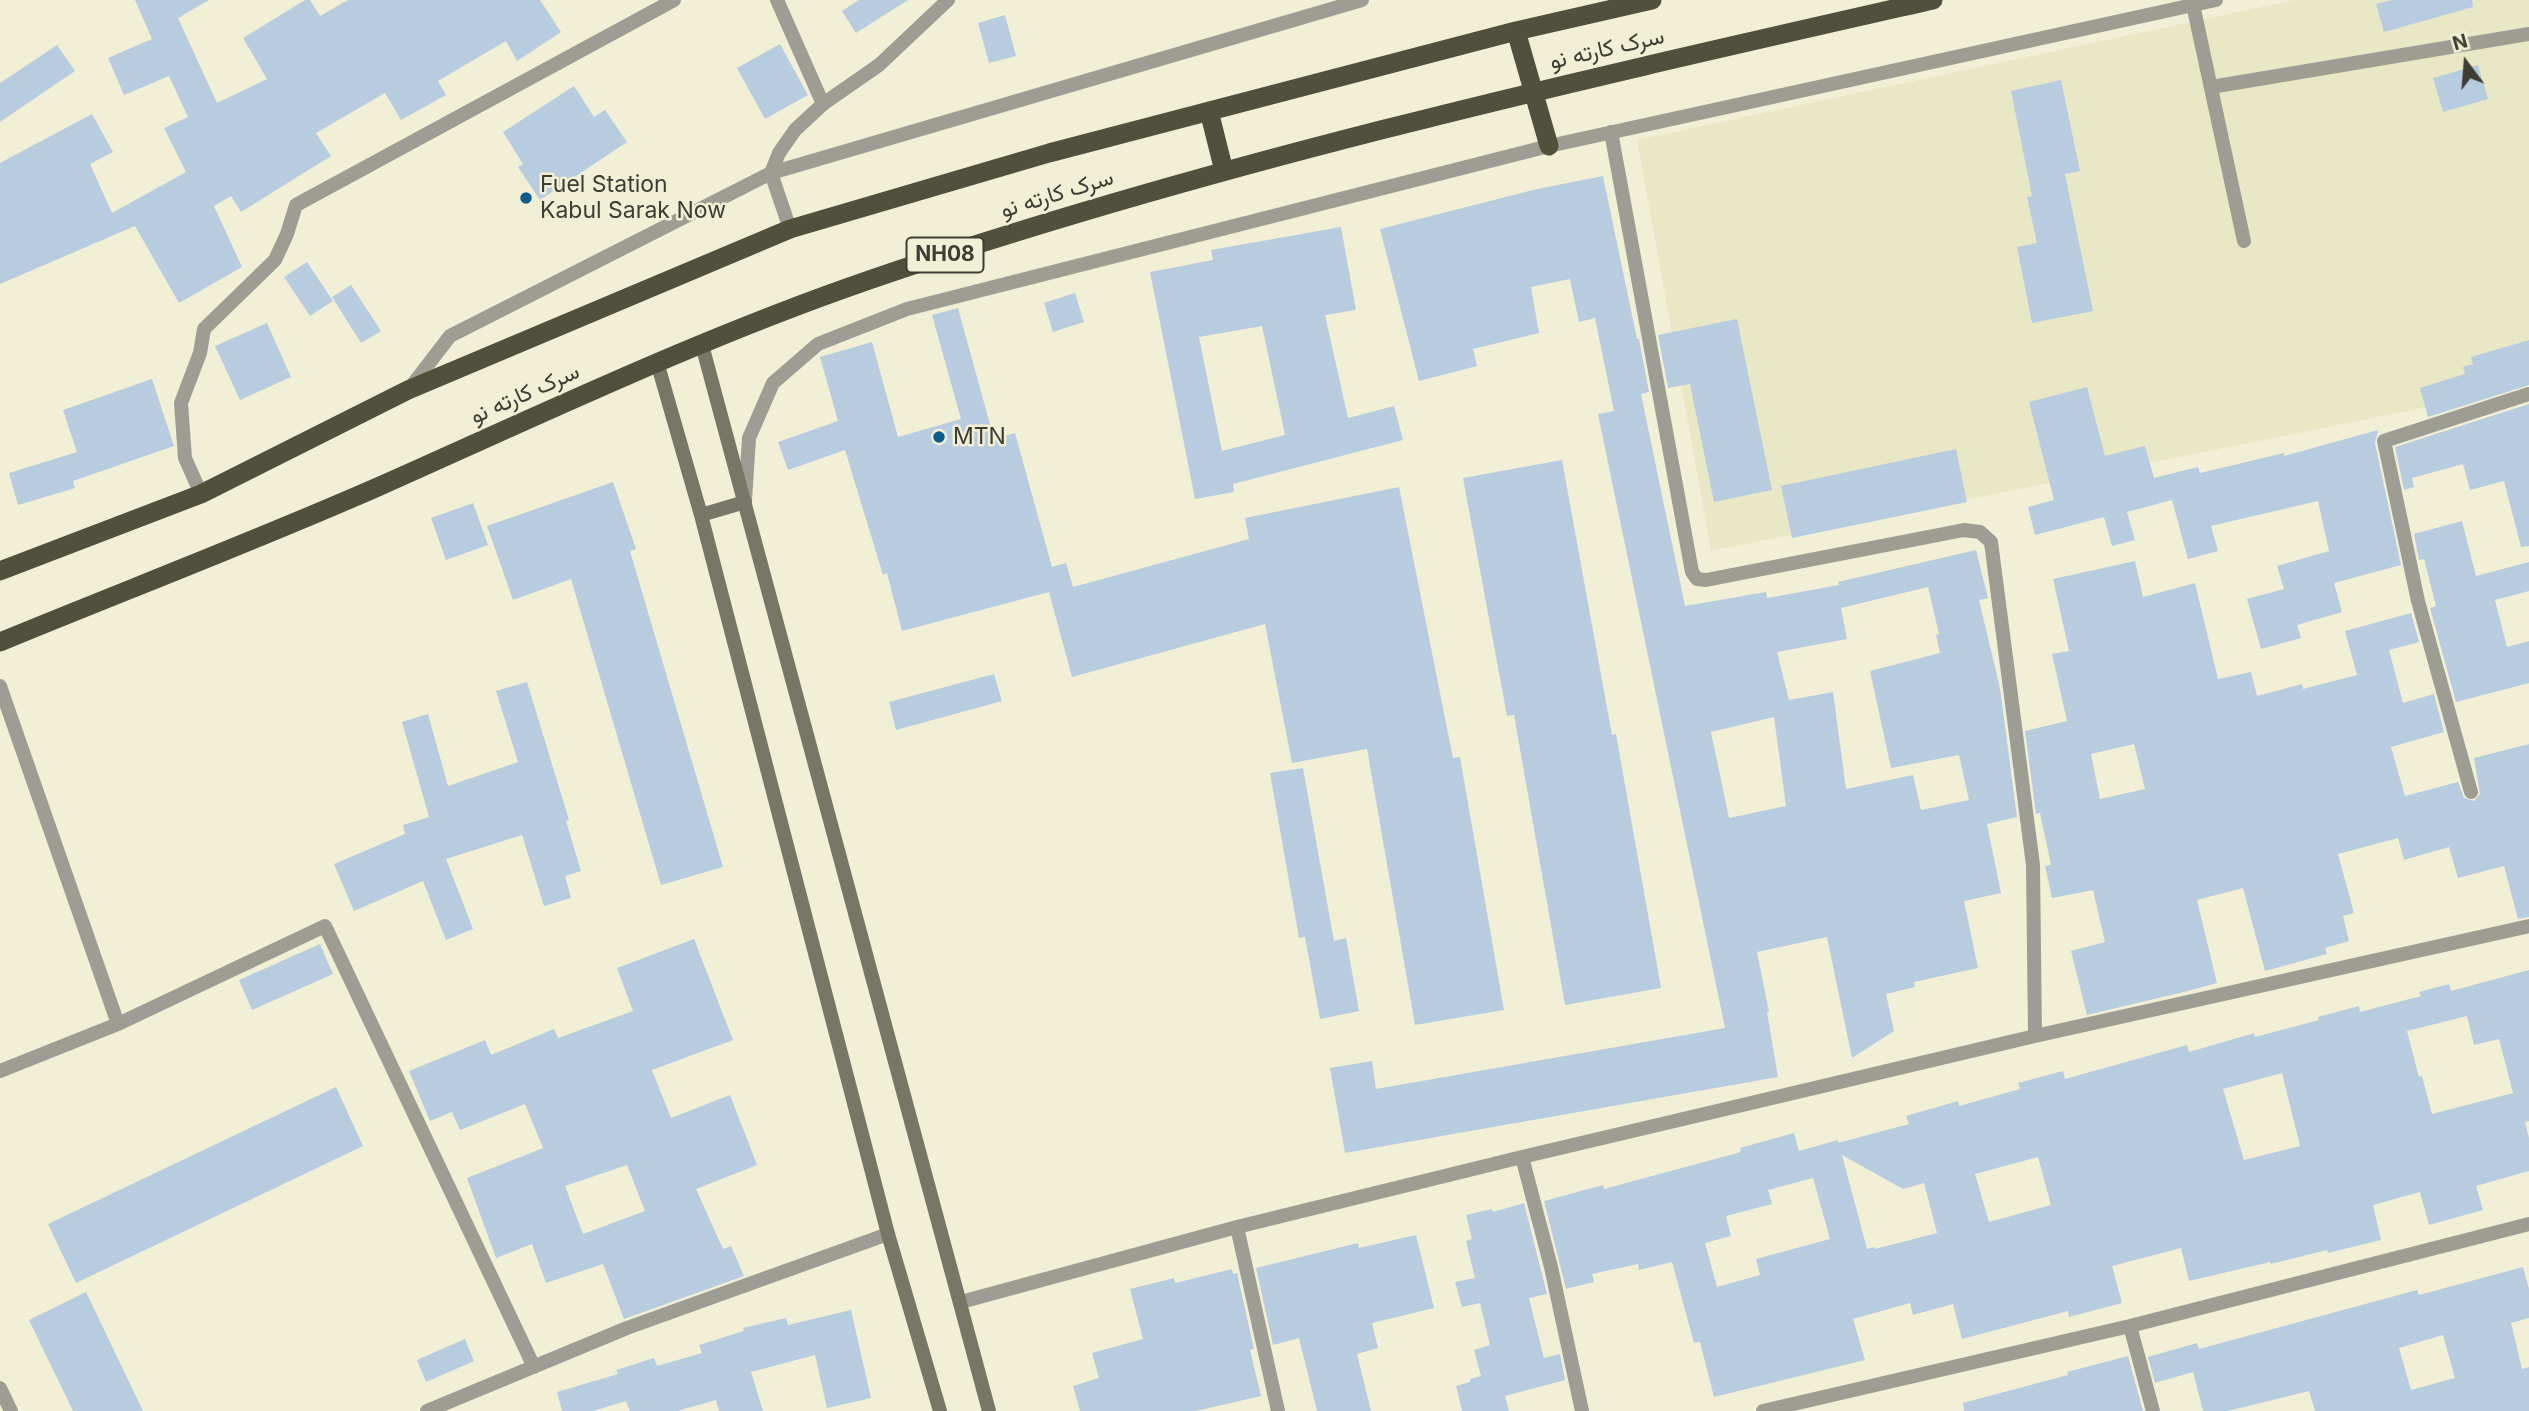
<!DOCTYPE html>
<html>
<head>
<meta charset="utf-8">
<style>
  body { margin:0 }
  #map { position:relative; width:2529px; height:1411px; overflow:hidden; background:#f1f0d6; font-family:Inter,sans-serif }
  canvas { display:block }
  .north { position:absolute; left:2431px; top:28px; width:70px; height:70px; -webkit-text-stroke:5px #f1f0d6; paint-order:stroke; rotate:344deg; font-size:19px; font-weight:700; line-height:28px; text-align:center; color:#3d3d33 }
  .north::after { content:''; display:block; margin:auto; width:24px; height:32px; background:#3d3d33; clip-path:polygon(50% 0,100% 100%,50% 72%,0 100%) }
</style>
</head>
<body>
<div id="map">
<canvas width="2529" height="1411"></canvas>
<div class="north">N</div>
</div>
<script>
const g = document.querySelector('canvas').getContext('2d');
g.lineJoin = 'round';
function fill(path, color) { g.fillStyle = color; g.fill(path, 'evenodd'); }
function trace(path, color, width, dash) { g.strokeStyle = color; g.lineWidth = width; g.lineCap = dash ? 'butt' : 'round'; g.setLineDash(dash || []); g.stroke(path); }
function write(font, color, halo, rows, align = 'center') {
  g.font = font + ' Inter,Vazirmatn,sans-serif'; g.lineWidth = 5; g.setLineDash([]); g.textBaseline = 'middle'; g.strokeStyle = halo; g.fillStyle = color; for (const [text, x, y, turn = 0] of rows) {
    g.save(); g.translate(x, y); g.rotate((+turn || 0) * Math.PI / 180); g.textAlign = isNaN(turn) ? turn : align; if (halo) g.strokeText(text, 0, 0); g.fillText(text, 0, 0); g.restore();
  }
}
const built = new Path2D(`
  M 2294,0 L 2529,0 L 2529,384 L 2522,388 L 1711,551 L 1637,140 Z`);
const building = new Path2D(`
  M 135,0 L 209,0 L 178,18 L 217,103 L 267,79 L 243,38 L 305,0 L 310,0 L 320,16 L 348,0 L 540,0 L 561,32 L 517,61 L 506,41 L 438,81 L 446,95 L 401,120 L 385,93 L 316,133 L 331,156 L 241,212 L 231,196 L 214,206 L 242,267 L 179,303 L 135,226 L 0,284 L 0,163 L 92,114 L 113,152 L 90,164 L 112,213 L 186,172 L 164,128 L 188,117 L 169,76 L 124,95 L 108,58 L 152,39 Z
  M 859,0 L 908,0 L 856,33 L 842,11 Z
  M 2392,0 L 2472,0 L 2473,7 L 2384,32 L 2376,4 Z
  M 1005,15 L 1016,56 L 989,63 L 978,23 Z
  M 780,44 L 808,95 L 765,119 L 737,68 Z
  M 57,45 L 75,71 L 0,122 L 0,83 Z
  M 2478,65 L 2488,99 L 2443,112 L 2433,78 Z
  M 2061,80 L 2080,171 L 2065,174 L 2093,311 L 2032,323 L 2017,247 L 2037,243 L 2027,197 L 2032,196 L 2011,91 Z
  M 574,86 L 594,117 L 605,110 L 627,142 L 540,200 L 518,167 L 523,164 L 503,132 Z
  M 1603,176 L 1637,339 L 1639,339 L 1649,392 L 1641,394 L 1685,606 L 1766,592 L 1767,598 L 1839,585 L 1838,582 L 1976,550 L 1988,598 L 1979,600 L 2000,688 L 2017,817 L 1987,824 L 2001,893 L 1964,901 L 1978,968 L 1914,982 L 1915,987 L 1886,994 L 1894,1031 L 1852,1058 L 1827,937 L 1757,952 L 1769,1012 L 1767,1012 L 1778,1077 L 1345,1153 L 1330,1068 L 1372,1061 L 1376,1089 L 1725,1028 L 1598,414 L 1614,411 L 1595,318 L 1579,322 L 1570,279 L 1531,287 L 1539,333 L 1473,349 L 1477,366 L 1419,381 L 1380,229 L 1537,189 ZM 1928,587 L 1939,634 L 1936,635 L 1940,653 L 1870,671 L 1891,768 L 1959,755 L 1969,800 L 1921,810 L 1913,775 L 1846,789 L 1833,692 L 1789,700 L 1777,652 L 1847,639 L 1841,608 ZM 1774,717 L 1786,806 L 1729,818 L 1711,732 Z
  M 1341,227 L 1356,310 L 1325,315 L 1348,418 L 1394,406 L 1403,440 L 1233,484 L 1234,492 L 1195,499 L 1150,272 L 1213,260 L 1211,250 ZM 1262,326 L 1285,435 L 1222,451 L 1199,337 Z
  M 307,262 L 333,301 L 310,316 L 284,277 Z
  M 351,285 L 381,331 L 361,343 L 332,297 Z
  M 1075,293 L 1084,322 L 1053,332 L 1044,303 Z
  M 958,308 L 994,439 L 1015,433 L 1052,567 L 1066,563 L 1073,587 L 1249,539 L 1245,518 L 1399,487 L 1453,758 L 1460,757 L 1504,1010 L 1415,1025 L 1367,749 L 1292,763 L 1265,624 L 1072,677 L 1049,592 L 902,631 L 887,573 L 883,575 L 845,450 L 788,470 L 778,442 L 838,421 L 820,357 L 872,342 L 898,437 L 961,419 L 932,315 Z
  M 1737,319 L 1772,490 L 1714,502 L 1690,384 L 1668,388 L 1658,335 Z
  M 267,323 L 291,377 L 240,400 L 215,346 Z
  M 2529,340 L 2529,385 L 2428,417 L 2420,388 L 2465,374 L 2463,367 L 2473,364 L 2471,357 Z
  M 152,379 L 174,446 L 73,481 L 75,488 L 18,505 L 9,473 L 77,452 L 63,410 Z
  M 2087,387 L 2105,456 L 2145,446 L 2154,478 L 2198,467 L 2200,473 L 2284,453 L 2284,456 L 2378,430 L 2375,443 L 2401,565 L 2334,583 L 2342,612 L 2297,625 L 2301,638 L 2261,649 L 2247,599 L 2284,589 L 2277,566 L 2329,551 L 2318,501 L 2211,526 L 2218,551 L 2188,559 L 2172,500 L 2127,512 L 2135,540 L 2112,546 L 2104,517 L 2035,535 L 2028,507 L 2054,500 L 2029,402 Z
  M 2529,404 L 2529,546 L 2521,547 L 2504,481 L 2470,490 L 2463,464 L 2412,478 L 2414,487 L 2404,490 L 2395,447 Z
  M 1956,449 L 1967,502 L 1792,538 L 1781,486 Z
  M 1562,460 L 1612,735 L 1616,734 L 1661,988 L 1565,1005 L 1514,715 L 1507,716 L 1463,478 Z
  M 613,482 L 636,549 L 630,551 L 723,867 L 661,885 L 571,579 L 513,600 L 487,526 Z
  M 473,503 L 488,545 L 446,560 L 431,518 Z
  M 2462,521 L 2476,576 L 2529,562 L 2529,591 L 2495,600 L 2507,647 L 2529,641 L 2529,683 L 2456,702 L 2430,608 L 2436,606 L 2424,559 L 2419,560 L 2414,534 Z
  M 2135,561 L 2143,597 L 2195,583 L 2218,679 L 2251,672 L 2257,696 L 2302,684 L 2303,689 L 2357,675 L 2345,631 L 2411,613 L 2419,642 L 2389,650 L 2403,703 L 2434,694 L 2444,732 L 2391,747 L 2405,796 L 2458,782 L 2464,798 L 2474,801 L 2480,794 L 2474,758 L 2529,744 L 2529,917 L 2518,919 L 2504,866 L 2458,878 L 2449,847 L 2404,860 L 2398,838 L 2338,854 L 2354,913 L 2343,916 L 2349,941 L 2325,948 L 2327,954 L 2265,971 L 2243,888 L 2197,900 L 2217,983 L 2184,992 L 2087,1015 L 2071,951 L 2105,942 L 2093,890 L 2052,898 L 2045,866 L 2051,865 L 2040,813 L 2036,814 L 2025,731 L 2067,721 L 2052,654 L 2069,651 L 2053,579 ZM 2134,744 L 2145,789 L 2100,799 L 2091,754 Z
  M 994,674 L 1002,701 L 896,730 L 889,702 Z
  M 527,682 L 569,820 L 566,821 L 581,871 L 565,876 L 571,898 L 544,906 L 522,835 L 446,859 L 473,929 L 446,940 L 423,881 L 354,911 L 334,864 L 405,834 L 403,825 L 429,817 L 402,722 L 428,714 L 448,786 L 518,762 L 496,691 Z
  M 1303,768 L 1334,941 L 1346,938 L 1359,1011 L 1320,1019 L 1305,937 L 1299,938 L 1270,773 Z
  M 694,939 L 733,1040 L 652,1070 L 671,1118 L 730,1095 L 757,1165 L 696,1189 L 723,1249 L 731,1246 L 744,1276 L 624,1319 L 603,1264 L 546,1283 L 532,1244 L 496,1258 L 467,1178 L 543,1148 L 525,1104 L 460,1130 L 452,1112 L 430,1121 L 409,1071 L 485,1040 L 491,1055 L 554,1029 L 558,1038 L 633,1011 L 617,968 ZM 627,1165 L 645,1211 L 583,1234 L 565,1186 Z
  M 320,944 L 333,974 L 252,1010 L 239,980 Z
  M 2529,970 L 2529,1121 L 2525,1122 L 2529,1138 L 2529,1171 L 2476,1186 L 2483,1210 L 2429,1225 L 2420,1192 L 2373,1205 L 2381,1240 L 2328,1253 L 2327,1250 L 2271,1264 L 2270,1262 L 2189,1281 L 2181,1248 L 2112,1266 L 2122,1303 L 2069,1317 L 2068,1311 L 1962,1339 L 1953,1304 L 1913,1315 L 1910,1303 L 1853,1319 L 1865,1360 L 1714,1397 L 1700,1342 L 1694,1343 L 1672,1262 L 1639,1270 L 1638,1264 L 1592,1274 L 1594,1282 L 1566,1289 L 1544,1201 L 1603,1185 L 1604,1189 L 1741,1152 L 1740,1148 L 1794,1133 L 1799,1151 L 1838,1140 L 1838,1143 L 1909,1124 L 1906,1116 L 1958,1101 L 1959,1106 L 2020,1089 L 2018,1083 L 2063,1071 L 2065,1079 L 2187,1045 L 2189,1052 L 2254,1033 L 2255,1037 L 2319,1020 L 2318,1017 L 2359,1006 L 2360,1012 L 2421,996 L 2419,992 L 2449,984 L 2451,991 ZM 2467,1016 L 2474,1045 L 2499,1039 L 2513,1093 L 2432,1114 L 2422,1076 L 2419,1077 L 2407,1031 ZM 2282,1073 L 2300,1146 L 2244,1160 L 2223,1089 ZM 1842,1155 L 1903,1189 L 1924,1183 L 1937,1233 L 1875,1249 L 1875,1247 L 1867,1249 ZM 2038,1157 L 2051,1205 L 1989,1222 L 1975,1174 ZM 1813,1178 L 1830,1239 L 1756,1259 L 1760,1275 L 1717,1287 L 1705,1243 L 1731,1236 L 1726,1216 L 1772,1204 L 1768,1190 Z
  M 336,1087 L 363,1146 L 76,1283 L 48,1224 Z
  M 1524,1203 L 1547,1294 L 1529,1298 L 1544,1358 L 1560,1354 L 1565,1380 L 1505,1396 L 1509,1411 L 1462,1411 L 1456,1386 L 1470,1382 L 1470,1379 L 1481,1376 L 1474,1350 L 1490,1345 L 1480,1303 L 1462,1307 L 1455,1282 L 1475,1278 L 1466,1241 L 1472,1239 L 1466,1215 L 1492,1209 L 1493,1212 Z
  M 1416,1235 L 1434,1308 L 1372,1323 L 1378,1348 L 1357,1354 L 1371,1411 L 1317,1411 L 1299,1338 L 1273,1345 L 1256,1268 L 1358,1243 L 1359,1248 Z
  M 2523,1267 L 2529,1289 L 2529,1318 L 2511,1323 L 2522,1369 L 2529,1367 L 2529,1411 L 2315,1411 L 2309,1391 L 2228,1411 L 2203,1411 L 2193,1372 L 2155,1383 L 2148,1357 L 2197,1343 L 2199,1349 L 2417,1290 L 2419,1295 ZM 2443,1335 L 2455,1378 L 2411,1390 L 2399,1348 Z
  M 1232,1269 L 1233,1274 L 1237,1273 L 1254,1349 L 1250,1350 L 1261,1396 L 1196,1411 L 1080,1411 L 1073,1386 L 1099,1378 L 1092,1353 L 1143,1339 L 1130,1289 L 1174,1278 L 1175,1283 Z
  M 86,1292 L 143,1411 L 73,1411 L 29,1320 Z
  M 851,1310 L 871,1398 L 827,1408 L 815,1355 L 751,1372 L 763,1411 L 719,1411 L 716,1400 L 677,1411 L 630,1411 L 626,1401 L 593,1411 L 562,1411 L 557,1392 L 618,1374 L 616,1370 L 654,1358 L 657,1366 L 702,1353 L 699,1345 L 744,1331 L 743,1328 L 786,1318 L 788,1325 Z
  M 465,1339 L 474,1361 L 426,1382 L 417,1360 Z
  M 2128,1356 L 2143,1411 L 1964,1411 L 1963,1403 L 2068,1375 L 2067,1372 Z`);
const service = new Path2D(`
  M 2192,0 L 2244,241
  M 2211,87 L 2529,34`);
const minor = new Path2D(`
  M 777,0 L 823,104
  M 1611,132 L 1692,572 L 1697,579 L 1706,580 L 1964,530 L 1980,532 L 1991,542 L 2033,865 L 2035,1036
  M 410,388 L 450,336 L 771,173 L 1362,0
  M 201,494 L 185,458 L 181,403 L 200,353 L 204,329 L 275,260 L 287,234 L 296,205 L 674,0
  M 745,500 L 749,438 L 773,383 L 818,344 L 907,309 L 1549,146 L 2216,0
  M 0,686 L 118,1024 L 325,926 L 534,1367
  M 2471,792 L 2418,601 L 2384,441 L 2529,394
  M 0,1071 L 118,1024
  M 1522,1157 L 1551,1267 L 1582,1411
  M 1237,1227 L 1278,1411
  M 961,1302 L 1237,1227 L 1522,1157 L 2035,1036 L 2529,926
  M 2130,1326 L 2153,1411
  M 0,1388 L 11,1411
  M 427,1411 L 627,1328 L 888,1234
  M 1763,1411 L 2130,1326 L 2529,1224`);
const tertiary = new Path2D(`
  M 790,229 L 771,173 L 779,153 L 795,130 L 823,104 L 879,65 L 948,0`);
const secondary = new Path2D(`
  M 702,345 L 989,1411
  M 657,362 L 701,515 L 888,1234 L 940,1411
  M 701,515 L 745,502`);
const trunk = new Path2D(`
  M 1516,31 L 1549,146
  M 1209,111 L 1224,171
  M 0,571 L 201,494 L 408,390 L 790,229 L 1049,153 L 1516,31 L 1652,0
  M 0,642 C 126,590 255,541 380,486 C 542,414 703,337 872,279 C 1218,161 1576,81 1933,0`);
const markers = [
  [526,198,7,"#0e5b8e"],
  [939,437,7,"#0e5b8e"]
];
const shields = [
  [945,255,77]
];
const shieldNames = [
  ["NH08",945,255]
];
const streetNames = [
  ["سرک کارته نو",1607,49,-13],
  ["سرک کارته نو",1057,194,-17],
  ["سرک کارته نو",525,394,-24]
];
const poiNames = [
  ["Fuel Station",540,185],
  ["Kabul Sarak Now",540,211],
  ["MTN",953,437]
];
fill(built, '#e9e8c6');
fill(building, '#b7ccdf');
trace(service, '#9d9d93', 14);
trace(minor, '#9d9d93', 14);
trace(tertiary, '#9d9d93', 14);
trace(secondary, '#777767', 14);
trace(trunk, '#50503c', 19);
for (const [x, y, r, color] of markers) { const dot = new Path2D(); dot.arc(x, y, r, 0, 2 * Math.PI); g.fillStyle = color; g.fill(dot); trace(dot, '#f1f0d6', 2.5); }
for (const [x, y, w] of shields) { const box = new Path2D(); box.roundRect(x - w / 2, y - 17.5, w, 35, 5); g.fillStyle = '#f1f0d6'; g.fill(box); trace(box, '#3d3d33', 2); }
write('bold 21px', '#3d3d33', null, shieldNames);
write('23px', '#3d3d33', '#f1f0d6', streetNames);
write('23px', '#3d3d33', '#f1f0d6', poiNames, 'left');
</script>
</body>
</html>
